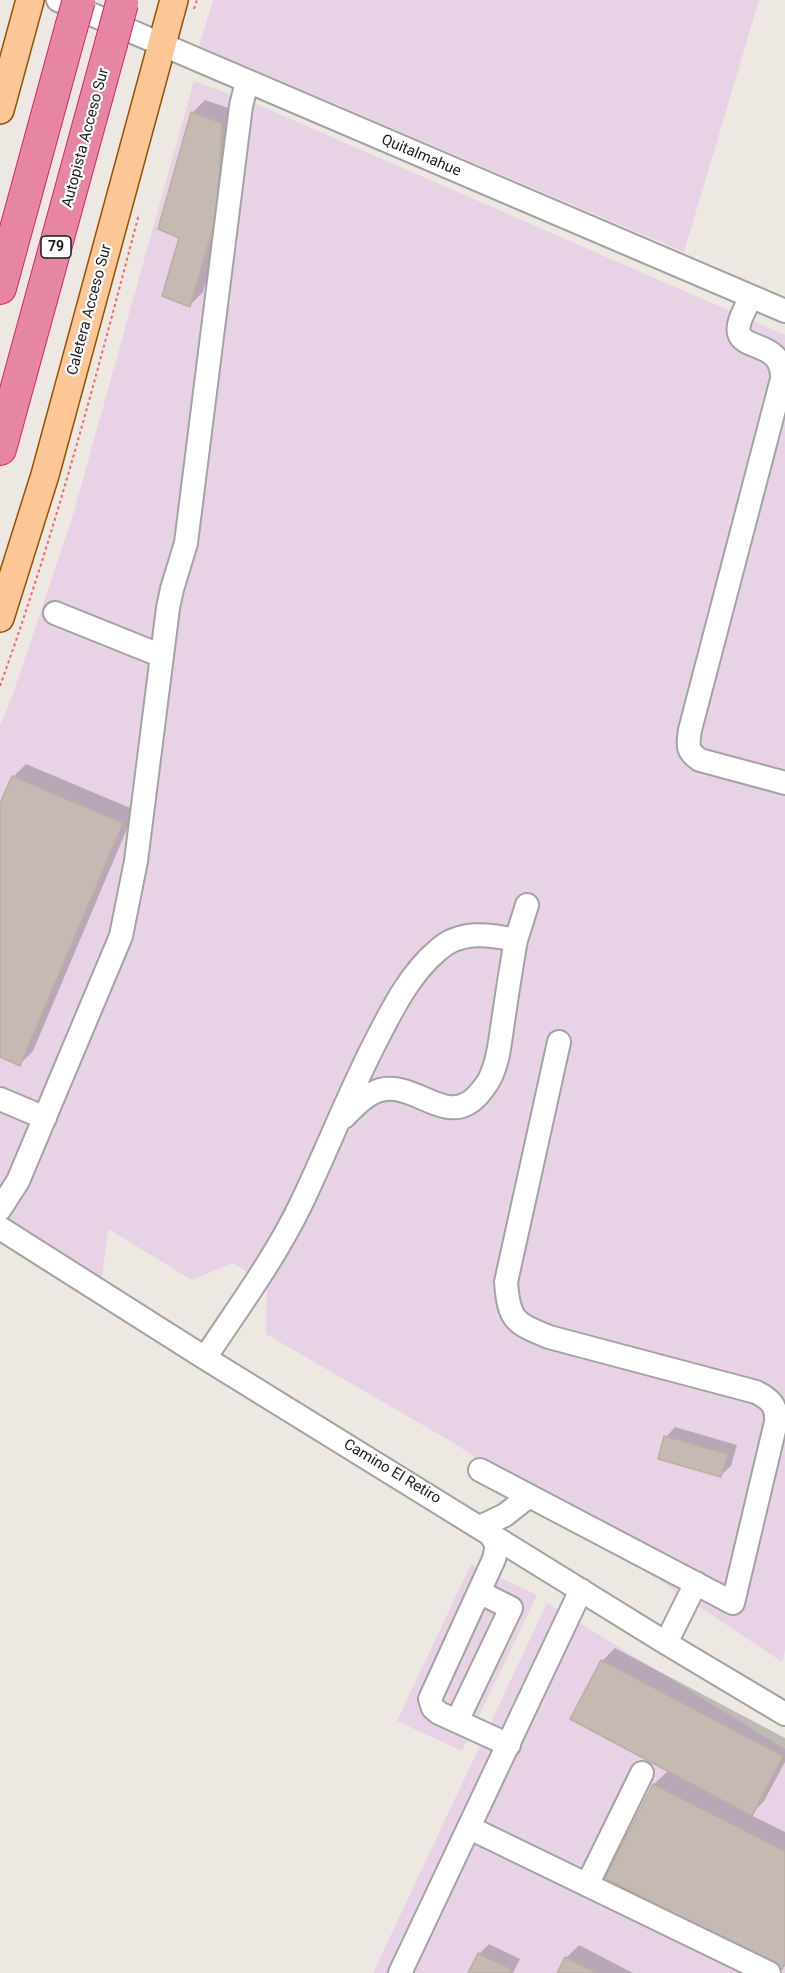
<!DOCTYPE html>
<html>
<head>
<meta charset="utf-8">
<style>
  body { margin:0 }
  canvas { display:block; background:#ede8e1 }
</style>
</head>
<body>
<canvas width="785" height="1973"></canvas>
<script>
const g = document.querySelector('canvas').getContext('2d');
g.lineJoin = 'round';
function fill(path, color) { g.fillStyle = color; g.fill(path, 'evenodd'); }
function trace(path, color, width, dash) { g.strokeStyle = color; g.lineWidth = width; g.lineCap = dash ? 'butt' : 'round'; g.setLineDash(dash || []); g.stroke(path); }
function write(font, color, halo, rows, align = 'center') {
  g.font = font + ' Roboto,sans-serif'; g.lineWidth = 4.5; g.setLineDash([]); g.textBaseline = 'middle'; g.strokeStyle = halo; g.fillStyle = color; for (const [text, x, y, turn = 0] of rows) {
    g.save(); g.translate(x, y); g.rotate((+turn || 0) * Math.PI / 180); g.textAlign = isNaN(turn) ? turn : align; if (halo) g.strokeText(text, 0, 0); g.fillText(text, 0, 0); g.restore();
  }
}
const industrial = new Path2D(`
  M 213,0 L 759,0 L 684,252 L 199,46 Z
  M 194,81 L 256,104 L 785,335 L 785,1649 L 782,1662 L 452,1442 L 266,1334 L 267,1285 L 233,1263 L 192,1280 L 108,1229 L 102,1279 L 0,1215 L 0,726 L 10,702 L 71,522 Z
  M 471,1564 L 537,1595 L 462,1751 L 397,1721 Z
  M 547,1603 L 785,1749 L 785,1973 L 373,1973 Z`);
const shadow = new Path2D(`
  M 205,100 L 234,110 L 229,200 L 203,292 L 190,305 L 181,237 L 192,113 Z
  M 26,764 L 135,810 L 33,1051 L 20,1064 L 0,1056 L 0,807 L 13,777 Z
  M 675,1427 L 737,1445 L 731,1466 L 721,1475 L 666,1437 Z
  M 615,1648 L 785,1738 L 785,1762 L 764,1801 L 751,1815 L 785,1832 L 785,1964 L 782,1967 L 654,1784 L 669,1770 L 572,1718 L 602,1661 Z
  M 489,1944 L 520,1959 L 513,1973 L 470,1973 L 479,1954 Z
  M 579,1945 L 633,1973 L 558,1973 L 566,1958 Z`);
const building = new Path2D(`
  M 191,112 L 222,123 L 217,214 L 190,307 L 162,296 L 179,238 L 158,229 Z
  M 12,776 L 123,823 L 20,1066 L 0,1057 L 0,803 Z
  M 664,1436 L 728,1454 L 721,1477 L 658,1459 Z
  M 601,1660 L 783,1756 L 752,1816 L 570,1719 Z
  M 653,1784 L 785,1851 L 785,1964 L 782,1969 L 605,1878 Z
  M 478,1953 L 511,1969 L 509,1973 L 468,1973 Z
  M 565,1957 L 596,1973 L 557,1973 Z`);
const path = new Path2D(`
  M 194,9 L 197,0
  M 0,686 C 56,531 97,373 139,214`);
const minor = new Path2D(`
  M 58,0 L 785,311
  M 751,297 C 747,306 736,323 739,333 C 744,351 783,341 782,379 L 690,730 C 688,745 686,751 700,760 L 785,783
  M 55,613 L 162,656
  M 0,1099 L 45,1118
  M 344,1117 C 354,1107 366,1094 380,1090 C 417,1081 447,1129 478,1095 C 483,1089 489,1082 491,1076 C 499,1059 500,1040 503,1022 C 507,995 511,967 516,940
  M 0,1209 L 18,1181 L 121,936 L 136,861 L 168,608 L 172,589 L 186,543 L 241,106 L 247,82
  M 0,1228 L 205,1358 L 666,1643 L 785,1714
  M 205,1358 C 238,1308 275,1258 301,1204 C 328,1148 350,1090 379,1035 C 395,1004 411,973 438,950 C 460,930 489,934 516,940 L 527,905
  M 480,1470 L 733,1603 L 776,1422 C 777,1405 770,1399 756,1392 L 549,1337 C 514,1323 509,1320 506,1282 L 559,1042
  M 480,1527 L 505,1515 L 529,1496
  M 488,1531 L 497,1545 L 494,1559 L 430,1699 L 433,1708 L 439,1713 L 509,1745
  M 666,1643 L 696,1583
  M 457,1721 L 511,1608 L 479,1592
  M 470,1828 L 769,1973
  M 587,1885 L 642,1773
  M 400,1973 L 581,1590`);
const major = new Path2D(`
  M 0,110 L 30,0
  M 0,618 L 45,475 L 174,0`);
const highway = new Path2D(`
  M 0,288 L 71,28
  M 0,449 L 111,44`);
const highwayBridge = new Path2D(`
  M 71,28 L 79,0
  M 111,44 L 122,3`);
const shields = [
  [56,247,30]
];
const shieldNames = [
  ["79",56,247]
];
const streetNames = [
  ["Autopista Acceso Sur",86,138,-75],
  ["Quitalmahue",421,156,23],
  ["Caletera Acceso Sur",90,310,-75],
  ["Camino El Retiro",392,1472,31]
];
fill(industrial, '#e7d3e5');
fill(shadow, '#0003');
fill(building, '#c5b9b4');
trace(building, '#bfaca3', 1.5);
trace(minor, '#a3a3a3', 26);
trace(major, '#935300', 30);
trace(highway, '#d82173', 34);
trace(path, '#fb6464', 2, [3, 3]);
trace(minor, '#fff', 22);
trace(major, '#fdc696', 27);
trace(highway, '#e786a3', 32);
trace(highwayBridge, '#d82173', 34, []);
trace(highwayBridge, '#e786a3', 32);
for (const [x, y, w] of shields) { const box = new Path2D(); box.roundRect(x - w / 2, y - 11, w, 22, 4.5); g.fillStyle = '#fff'; g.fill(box); trace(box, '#1c1c1c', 1.5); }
write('bold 14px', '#1c1c1c', null, shieldNames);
write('15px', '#1c1c1c', '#fff', streetNames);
</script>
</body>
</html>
